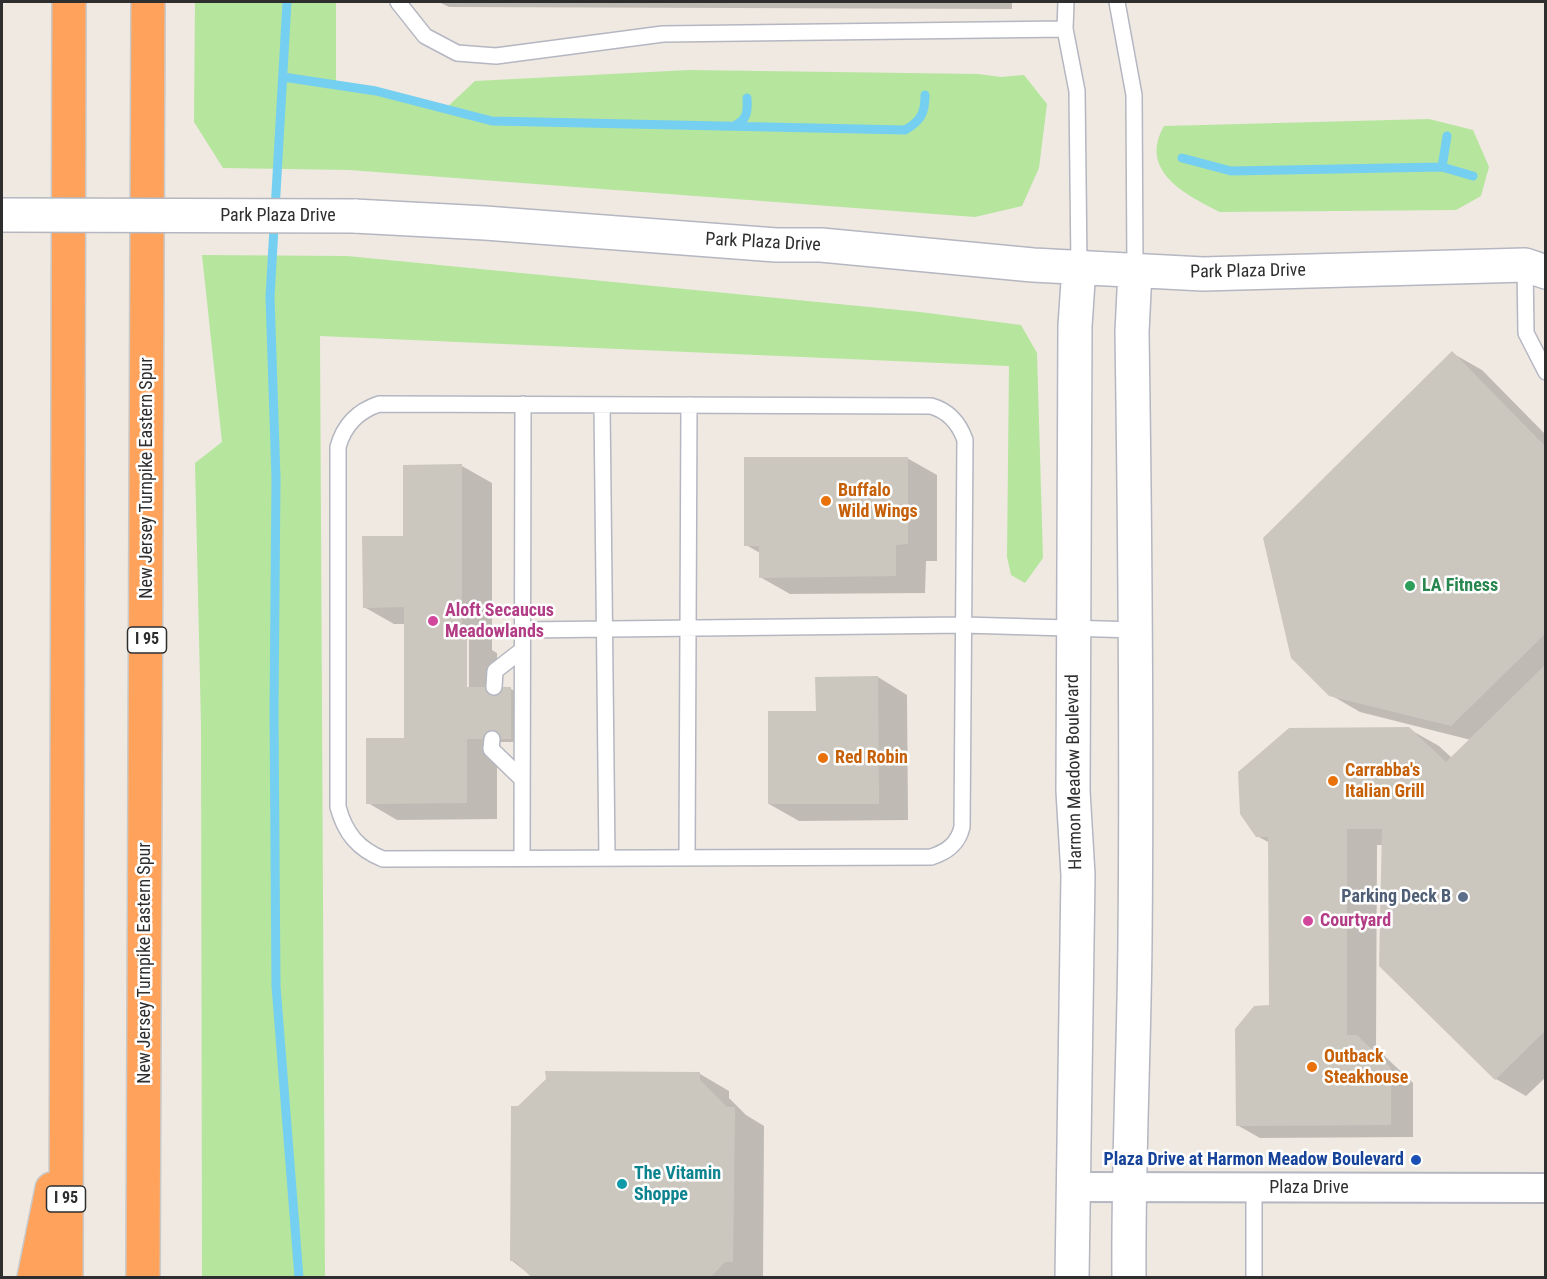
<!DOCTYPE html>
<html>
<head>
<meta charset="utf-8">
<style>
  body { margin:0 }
  #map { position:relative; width:1547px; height:1279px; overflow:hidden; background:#efe9e1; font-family:"Roboto Condensed",sans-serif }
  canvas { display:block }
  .frame { position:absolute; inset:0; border:3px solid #2e2e2e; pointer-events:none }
</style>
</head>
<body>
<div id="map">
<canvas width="1547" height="1279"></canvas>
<div class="frame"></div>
</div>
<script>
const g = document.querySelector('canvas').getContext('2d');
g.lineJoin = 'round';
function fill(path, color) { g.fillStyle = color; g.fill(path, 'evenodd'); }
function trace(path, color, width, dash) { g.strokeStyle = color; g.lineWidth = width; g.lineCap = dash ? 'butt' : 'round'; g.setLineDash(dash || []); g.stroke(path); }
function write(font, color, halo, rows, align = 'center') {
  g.font = font + ' "Roboto Condensed",sans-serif'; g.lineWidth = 5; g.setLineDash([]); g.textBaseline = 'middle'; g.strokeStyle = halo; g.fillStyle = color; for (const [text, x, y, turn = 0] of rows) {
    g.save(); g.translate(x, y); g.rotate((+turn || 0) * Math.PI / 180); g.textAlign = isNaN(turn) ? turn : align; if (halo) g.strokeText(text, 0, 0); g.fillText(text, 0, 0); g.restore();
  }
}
const green = new Path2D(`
  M 195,2 L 336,2 L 336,83 L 445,109 L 475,81 L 689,70 L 978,74 L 1001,77 L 1024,75 L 1047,104 L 1039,168 L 1022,206 L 975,217 L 349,170 L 223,168 L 194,122 Z
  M 1429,119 L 1473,130 L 1489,167 L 1481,196 L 1456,210 L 1220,212 C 1186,195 1138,171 1164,126 Z
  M 202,255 L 347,256 L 920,312 L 1021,325 L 1037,353 L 1043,558 L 1025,583 L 1011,575 L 1007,557 L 1009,366 L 320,336 L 325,1277 L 202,1277 L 201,725 L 195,463 L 222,442 Z`);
const shadow = new Path2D(`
  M 439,2 L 1012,2 L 1012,9 L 449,7 Z
  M 1452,353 L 1482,370 L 1546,435 L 1546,1077 L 1526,1096 L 1496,1079 L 1381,965 L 1383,845 L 1377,845 L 1376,1048 L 1413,1083 L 1413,1137 L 1260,1138 L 1237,1125 L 1271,1007 L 1270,843 L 1257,836 L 1409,729 L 1439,746 L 1452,758 L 1471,740 L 1360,712 L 1329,694 Z
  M 907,458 L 937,475 L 937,561 L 926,561 L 925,593 L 790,594 L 760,577 L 760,553 L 746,545 Z
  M 462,466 L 492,483 L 492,650 L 497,653 L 497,689 L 511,689 L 518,693 L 518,742 L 497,742 L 497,819 L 397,820 L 368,803 L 405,739 L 405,624 L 394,624 L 364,607 L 404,538 ZM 466,630 L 469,630 L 469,702 L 466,702 Z
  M 878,677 L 907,695 L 908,820 L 799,821 L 769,804 L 817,712 Z
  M 700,1074 L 729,1091 L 729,1098 L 746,1115 L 764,1126 L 763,1278 L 534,1278 L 511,1260 Z`);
const stream = new Path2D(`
  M 287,2 L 270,297 L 276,478 L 274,712 L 276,986 L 299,1278
  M 283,77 L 376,91 L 492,121 L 905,130 C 921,121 925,113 925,95
  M 734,126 C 747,120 748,112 747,98
  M 1182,158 L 1231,171 L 1442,167 L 1473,176
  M 1442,167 L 1447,136`);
const building = new Path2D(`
  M 1452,351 L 1546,447 L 1546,633 L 1451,726 L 1329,696 L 1291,658 L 1263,538 Z
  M 744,457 L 908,457 L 908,544 L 896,545 L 896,576 L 759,578 L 759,546 L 744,546 Z
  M 462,464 L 462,634 L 467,634 L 467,687 L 511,687 L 511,739 L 467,739 L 467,803 L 366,804 L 366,738 L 404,738 L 404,607 L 363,608 L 362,536 L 403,536 L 403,465 Z
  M 1546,664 L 1546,1030 L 1495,1080 L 1379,966 L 1382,829 L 1347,829 L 1347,1035 L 1357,1035 L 1391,1068 L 1391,1125 L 1236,1126 L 1235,1029 L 1254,1006 L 1269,1005 L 1268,837 L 1256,837 L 1240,814 L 1238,772 L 1289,728 L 1409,727 L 1446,762 Z
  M 878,676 L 879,804 L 768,804 L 768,711 L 816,711 L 815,677 Z
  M 545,1071 L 700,1072 L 700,1080 L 727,1107 L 735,1107 L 733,1262 L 725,1262 L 710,1278 L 532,1278 L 515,1261 L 510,1261 L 511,1106 L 518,1106 L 546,1079 Z`);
const lane = new Path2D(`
  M 398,2 L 425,36 L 457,53 L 496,56 L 663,34 L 1065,29
  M 1066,2 L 1065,29 L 1077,91 L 1079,267
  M 1117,2 L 1134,95 L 1135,271
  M 1525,265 L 1526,333 L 1546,372
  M 379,404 L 931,406 C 949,411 959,423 965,440 L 962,827 C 958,844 947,852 931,857 L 383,859 C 358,849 345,833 338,807 L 338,447 C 344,425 358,411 379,404 Z
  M 602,405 L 607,858
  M 522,630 L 964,625 L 1136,630
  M 494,687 L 495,671 L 522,650
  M 492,739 L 491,749 L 522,779
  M 522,858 L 523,404
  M 687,858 L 689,405
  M 1254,1278 L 1254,1188`);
const street = new Path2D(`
  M 1072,1187 L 1546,1188`);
const secondary = new Path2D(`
  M 354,216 L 485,223 L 776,245 L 821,245 L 1033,265 L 1203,274 L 1525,265 L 1546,272
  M 1072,1278 L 1078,875 L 1073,791 L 1075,326 L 1079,267
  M 1129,1278 C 1128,1165 1134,1053 1135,940 C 1137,737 1135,535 1132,332 L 1135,271`);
const highway = new Path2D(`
  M 34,1278 L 52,1189
  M 66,1278 L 69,2
  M 143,1278 L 148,2`);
const secondaryBridge = new Path2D(`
  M 2,215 L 354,216`);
const markers = [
  [826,501,6,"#e8710a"],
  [1410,586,6,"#2e9e5b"],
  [433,621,6,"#d1479c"],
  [823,758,6,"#e8710a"],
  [1333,781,6,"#e8710a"],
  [1463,897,6,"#5c6f8a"],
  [1308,921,6,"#d1479c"],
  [1312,1067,6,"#e8710a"],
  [1416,1160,6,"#1a4fb4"],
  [622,1184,6,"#0f9aa8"]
];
const shields = [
  [147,640,39],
  [66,1199,39]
];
const shieldNames = [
  ["I 95",147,640],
  ["I 95",66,1199]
];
const streetNames = [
  ["Park Plaza Drive",278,216],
  ["Park Plaza Drive",763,243,3],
  ["Park Plaza Drive",1248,272,-1],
  ["New Jersey Turnpike Eastern Spur",147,478,-90],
  ["Harmon Meadow Boulevard",1075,772,-91],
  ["New Jersey Turnpike Eastern Spur",145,963,-90],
  ["Plaza Drive",1309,1188]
];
const foodNames = [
  ["Buffalo",838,491],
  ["Wild Wings",838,512],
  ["Red Robin",835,758],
  ["Carrabba's",1345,771],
  ["Italian Grill",1345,792],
  ["Outback",1324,1057],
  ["Steakhouse",1324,1078]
];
const leisureNames = [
  ["LA Fitness",1422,586]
];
const hotelNames = [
  ["Aloft Secaucus",445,611],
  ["Meadowlands",445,632],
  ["Courtyard",1320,921]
];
const serviceNames = [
  ["Parking Deck B",1451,897]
];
const transitNames = [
  ["Plaza Drive at Harmon Meadow Boulevard",1404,1160]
];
const cultureNames = [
  ["The Vitamin",634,1174],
  ["Shoppe",634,1195]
];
fill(green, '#b6e59e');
fill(shadow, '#0003');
trace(stream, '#75cff0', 9);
fill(building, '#cbc7bf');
trace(lane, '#b4b7c1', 18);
trace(street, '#b4b7c1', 32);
trace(secondary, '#b4b7c1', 36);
trace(highway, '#c9c9c9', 36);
trace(lane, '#fff', 15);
trace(street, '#fff', 28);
trace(secondary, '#fff', 33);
trace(highway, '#ffa35c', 33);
trace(secondaryBridge, '#b4b7c1', 36, []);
trace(secondaryBridge, '#fff', 33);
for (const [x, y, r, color] of markers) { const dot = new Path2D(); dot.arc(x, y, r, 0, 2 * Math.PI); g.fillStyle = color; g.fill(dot); trace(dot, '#fff', 2); }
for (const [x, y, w] of shields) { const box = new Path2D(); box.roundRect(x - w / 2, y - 13, w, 26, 4.5); g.fillStyle = '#fff'; g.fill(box); trace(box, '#2e2e2e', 1.5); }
write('bold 16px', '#2e2e2e', null, shieldNames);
write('18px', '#2e2e2e', '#fff', streetNames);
write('bold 18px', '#c56008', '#fff', foodNames, 'left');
write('bold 18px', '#27864d', '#fff', leisureNames, 'left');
write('bold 18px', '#b23c85', '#fff', hotelNames, 'left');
write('bold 18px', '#4e5e75', '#fff', serviceNames, 'right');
write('bold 18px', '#164399', '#fff', transitNames, 'right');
write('bold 18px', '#0d838f', '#fff', cultureNames, 'left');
</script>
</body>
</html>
